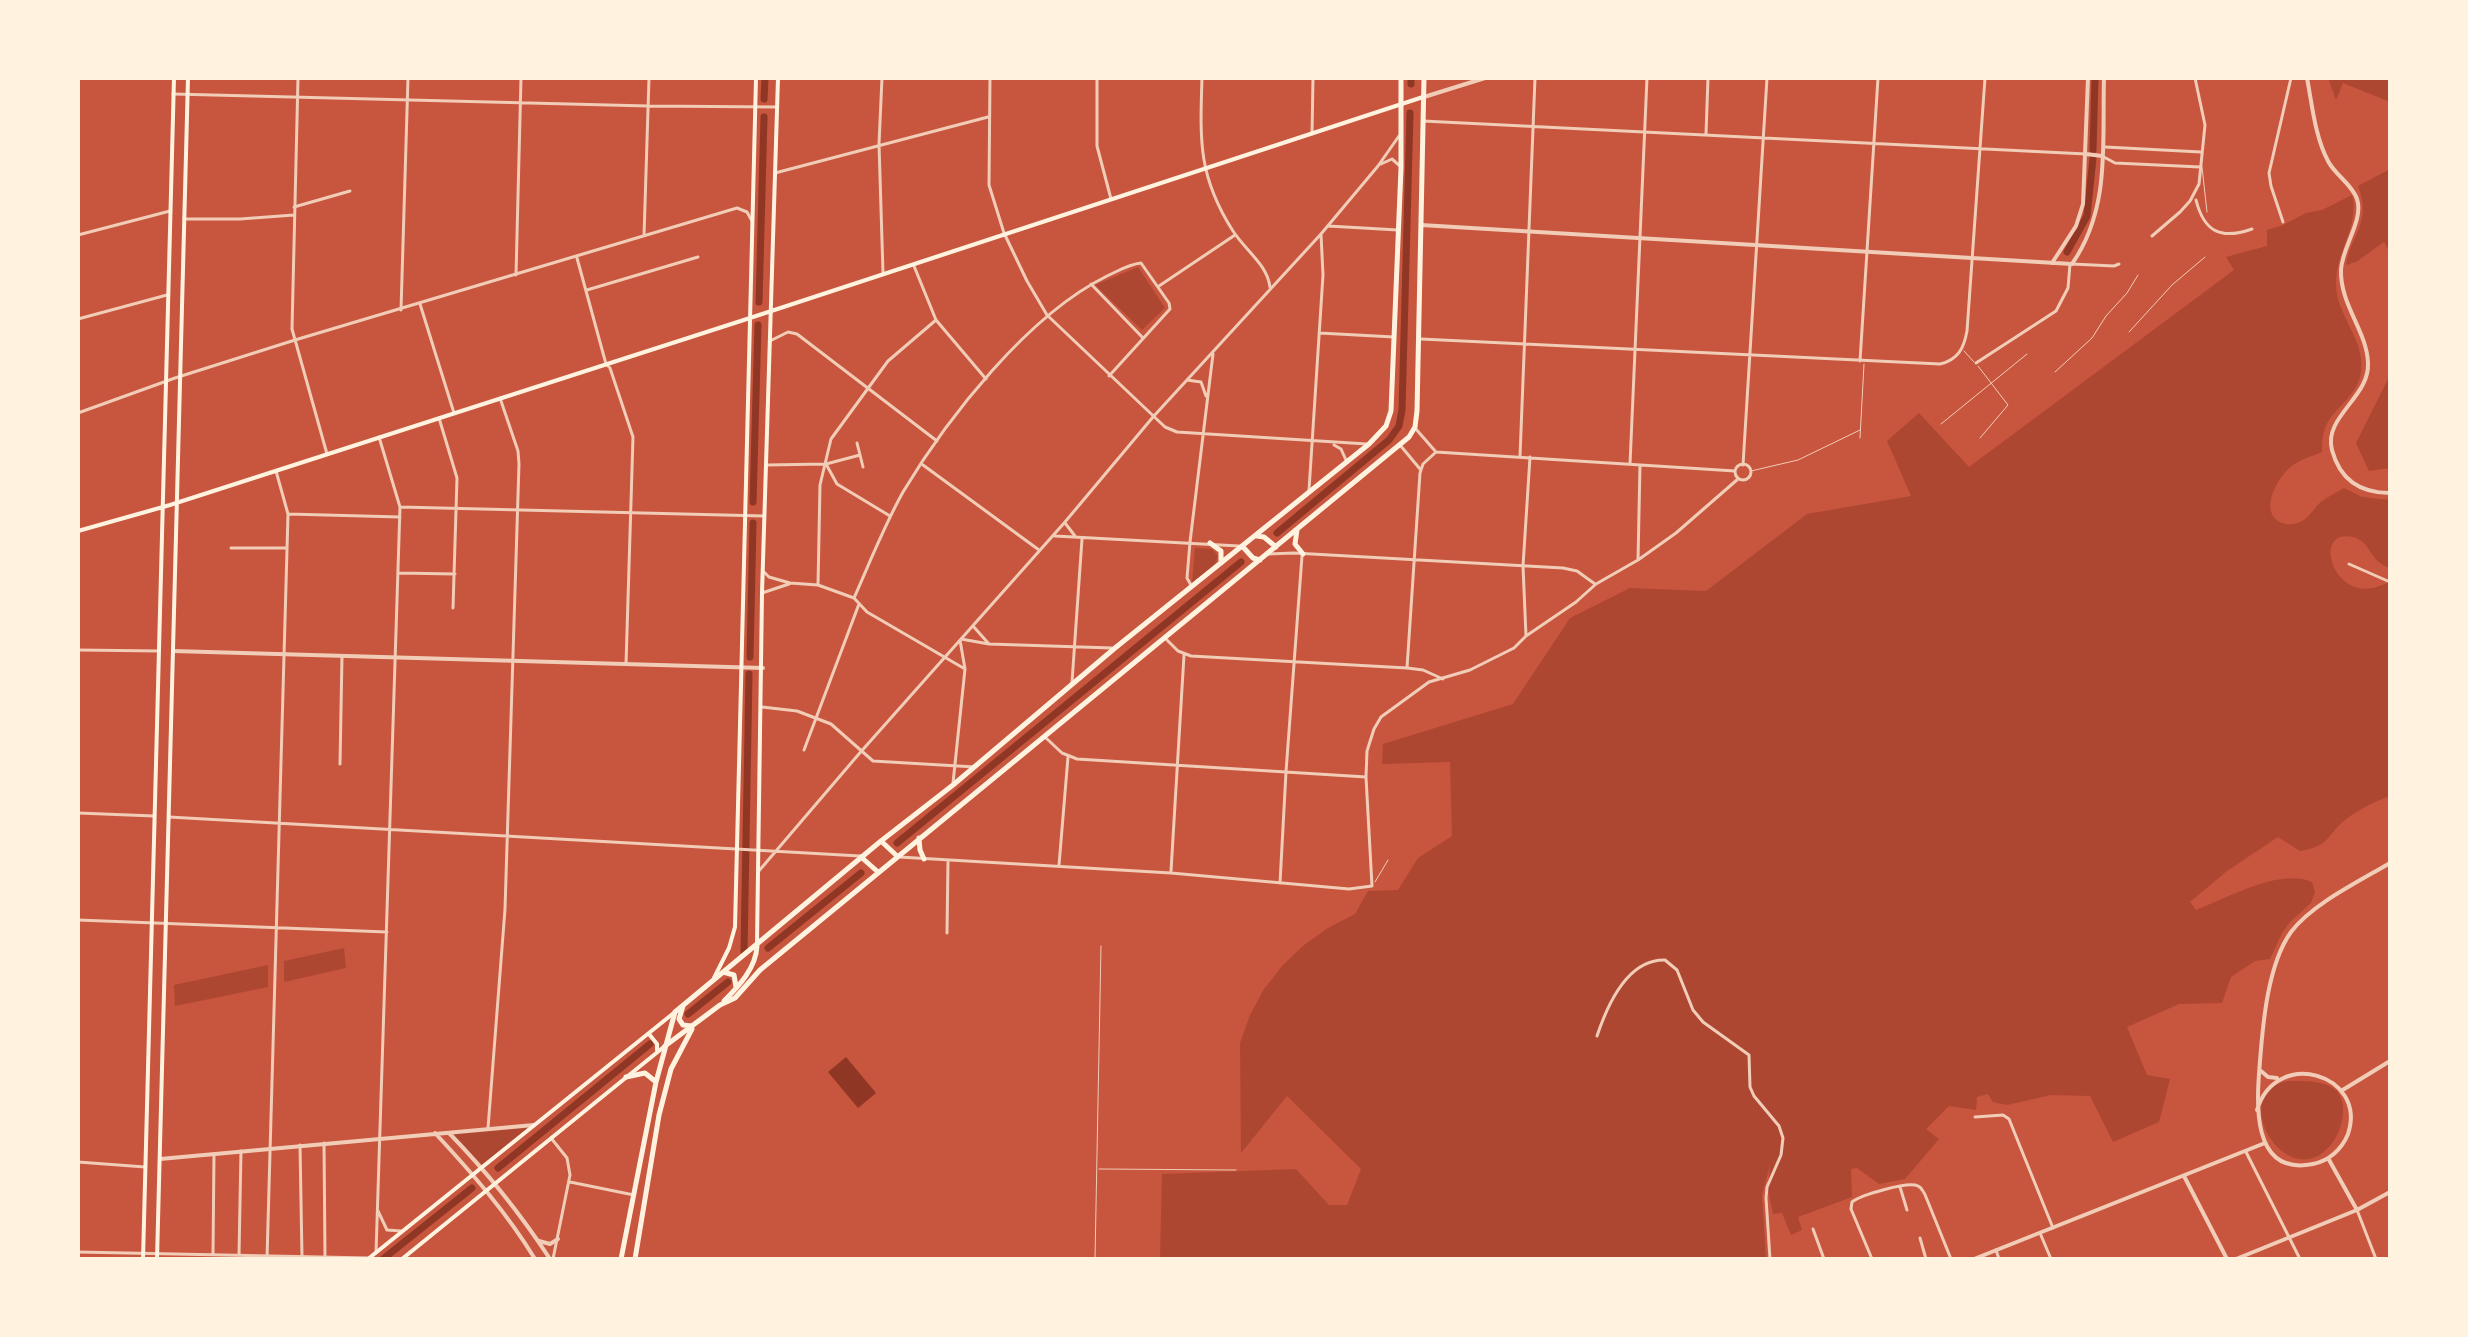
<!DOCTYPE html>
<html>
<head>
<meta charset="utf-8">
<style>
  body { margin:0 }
  #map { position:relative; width:2468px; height:1337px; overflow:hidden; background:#c8553d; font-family:Signika,sans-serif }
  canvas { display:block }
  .frame { position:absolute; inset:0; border:80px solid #fff3e0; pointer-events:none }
</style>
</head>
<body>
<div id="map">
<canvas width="2468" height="1337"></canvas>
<div class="frame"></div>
</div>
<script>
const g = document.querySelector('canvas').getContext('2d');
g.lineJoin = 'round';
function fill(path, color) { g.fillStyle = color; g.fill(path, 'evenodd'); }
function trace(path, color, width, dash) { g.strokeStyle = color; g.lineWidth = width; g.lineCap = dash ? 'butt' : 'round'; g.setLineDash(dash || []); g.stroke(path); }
const green = new Path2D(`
  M 2328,78 L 2390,78 L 2390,102 L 2343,83 L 2336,100 Z
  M 2390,169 L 2390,252 L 2384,242 L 2356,262 L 2346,265 C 2352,232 2372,222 2358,186 Z
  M 2352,195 C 2360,226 2335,253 2336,284 C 2336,315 2366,341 2361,372 C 2357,398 2334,406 2325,428 C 2322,436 2322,444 2322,452 C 2313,456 2301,459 2293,465 C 2278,476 2257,512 2282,523 C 2287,525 2294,525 2300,522 C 2310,518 2314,507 2322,501 C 2329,496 2337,492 2344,488 L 2362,497 L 2390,500 L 2390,568 C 2369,562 2372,542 2353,537 C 2313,528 2331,596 2372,588 C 2378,587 2384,584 2390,582 L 2390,796 C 2374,802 2359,809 2345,820 C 2325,837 2330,846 2300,851 L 2278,837 L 2227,871 L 2190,902 L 2196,910 C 2228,898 2279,868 2312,882 L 2315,892 L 2311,903 L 2290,922 L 2282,933 L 2270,959 L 2255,961 L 2231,977 L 2222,1003 L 2179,1004 L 2127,1027 L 2147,1075 L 2170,1079 L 2159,1122 L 2113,1142 L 2090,1096 L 2051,1095 L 2007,1105 L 1993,1102 L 1988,1094 L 1977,1097 L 1976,1110 L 1949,1106 L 1926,1129 L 1939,1139 L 1905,1179 L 1879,1184 L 1857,1168 L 1851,1169 L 1852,1197 L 1798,1217 L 1802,1230 L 1791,1235 L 1782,1213 L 1773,1214 L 1768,1189 L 1770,1165 L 1762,1195 L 1766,1259 L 1160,1259 L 1162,1174 L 1296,1169 L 1329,1205 L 1347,1205 L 1361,1169 L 1287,1096 L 1241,1153 L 1240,1043 L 1250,1015 L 1264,989 L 1283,965 L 1304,945 L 1328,928 L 1355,914 L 1368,891 L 1398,890 L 1418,858 L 1452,836 L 1450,762 L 1382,764 L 1383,744 L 1513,704 L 1570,618 L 1630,588 L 1706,591 L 1807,514 L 1911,496 L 1887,441 L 1919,413 L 1969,467 L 2234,270 L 2226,257 L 2267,246 L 2267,230 L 2283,225 L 2306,213 L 2322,210 Z
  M 1138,267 L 1165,308 L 1142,330 L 1095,285 Z
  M 2390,375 L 2390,468 L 2369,471 L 2356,443 Z
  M 1195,548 L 1212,549 L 1218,556 L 1215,564 L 1192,583 Z
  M 344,948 L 346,968 L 284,982 L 284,961 Z
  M 268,965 L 268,987 L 175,1006 L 174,985 Z
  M 2288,1081 C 2313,1081 2346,1080 2343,1113 C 2342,1124 2339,1133 2333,1142 C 2290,1201 2224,1093 2288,1081 Z
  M 531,1126 L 482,1165 L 451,1134 Z`);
const water = new Path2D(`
  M 846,1057 L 876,1093 L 858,1108 L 828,1072 Z`);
const canal = new Path2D(`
  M 1411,84 L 1411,78
  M 764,99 L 765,78
  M 2093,150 L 2095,78
  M 2067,252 L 2087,216 L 2093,158
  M 759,302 L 764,117
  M 753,502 L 758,325
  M 1277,533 L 1389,440 L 1399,426 L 1402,410 L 1410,113
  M 750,657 L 753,523
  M 897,843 L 1241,562
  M 768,948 L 861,873
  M 744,951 L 749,674
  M 688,1014 L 728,982
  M 498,1168 L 650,1044
  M 383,1259 L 472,1188`);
const service = new Path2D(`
  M 2202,167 L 2207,212
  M 2129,332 L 2172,285 L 2205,257
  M 1964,351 L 1974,362
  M 1978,366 L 2008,405 L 1980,438
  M 2055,372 L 2092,338 L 2106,316 L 2127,293 L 2138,275
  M 1941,424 L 2027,354
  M 1860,438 L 1864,364
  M 1751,471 L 1798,460 L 1860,430
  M 1375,882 L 1388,860
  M 1099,1169 L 1236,1170
  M 1095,1259 L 1101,946`);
const minor = new Path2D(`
  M 298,78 L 292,329 L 327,454
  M 882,78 L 879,144 L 883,273
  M 990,78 L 989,185 L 1004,233 L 1027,281 L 1047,315 L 1165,427 L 1177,432 L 1367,444
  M 1097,78 L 1097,146 L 1111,199
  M 1202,78 C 1200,141 1198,176 1233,231 C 1245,250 1267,264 1270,287
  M 173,94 L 648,106 L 777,107
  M 1423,121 L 2086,154
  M 1312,134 L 1313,78
  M 1706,134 L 1708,78
  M 2105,147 L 2201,152
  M 2102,156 L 2115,163 L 2200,167
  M 1381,164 L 1392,159 L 1400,166
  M 775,173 L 988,117
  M 2196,200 C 2204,232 2221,240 2252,229
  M 294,207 L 350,191
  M 184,219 L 240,219 L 294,215
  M 2283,222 L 2271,186 L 2269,173 L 2291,78
  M 1328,226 L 1398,230
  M 78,235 L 170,211
  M 644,236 L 649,78
  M 2152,236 L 2180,212 L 2190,201 L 2199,184 L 2205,125 L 2195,78
  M 577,258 L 606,364 L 610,368 L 633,437 L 626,664
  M 2072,264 L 2114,266 L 2119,264
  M 914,266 L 936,320 L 986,379
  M 516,275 L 521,78
  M 1091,284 L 1143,338
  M 1159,286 L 1235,235
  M 587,290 L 698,257
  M 420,304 L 454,413
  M 401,310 L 408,78
  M 78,319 L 167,295
  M 1319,333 L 1394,337
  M 1421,339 L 1940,364 C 1958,360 1964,348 1967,331 L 1985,78
  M 772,340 L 788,332 L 797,334 L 937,441
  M 1860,361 L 1878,78
  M 1976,363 L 2056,311 L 2068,288 L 2070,264
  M 1187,380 L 1201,382 L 1206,396
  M 78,413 L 175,378 L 295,340 L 737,208 L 747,212 L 752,221
  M 439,418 L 457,478 L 453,608
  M 1415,428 L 1436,452
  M 857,443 L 863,467
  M 1334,445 L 1341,449 L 1346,460
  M 1400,445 L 1420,469
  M 1436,452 L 1735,471
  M 1520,456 L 1535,78
  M 826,464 L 860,455
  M 1630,464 L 1647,78
  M1735 472a8 8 0 1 1 16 0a8 8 0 1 1-16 0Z
  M 767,465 L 826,464 L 837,484 L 890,516
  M 923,465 L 1039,550
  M 1743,465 L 1767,78
  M 1309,490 L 1323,275 L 1321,234
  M 400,507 L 764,516
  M 288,514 L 400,517
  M 1065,523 L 1075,536
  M 1055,536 L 1239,546
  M 231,548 L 287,548
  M 1268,554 L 1294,553 L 1563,568 L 1577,571 L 1595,584
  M 1638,560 L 1640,465
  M 2349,564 L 2390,582
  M 764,572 L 769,577 L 790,583 L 818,585 L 854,598 L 867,612 L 965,669
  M 399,573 L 455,574
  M 818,585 L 820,485 L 831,439 L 888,361 L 936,320
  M 1192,587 L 1187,578 L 1190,542 L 1213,354
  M 762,593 L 789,584
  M 854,598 C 870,562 884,526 903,492 C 948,417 1028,315 1107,276 C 1118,271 1129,264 1141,263 L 1169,303 L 1170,309 L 1109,376
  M 973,626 L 989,644
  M 1526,636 L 1523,566 L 1530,457
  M 1165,638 L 1178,651 L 1191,656 L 1407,668 L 1423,670 L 1443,679
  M 961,639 L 989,644 L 1112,648
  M 78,650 L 159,651
  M 1407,668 L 1420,473 L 1423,464 L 1436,452
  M 1072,682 L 1082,539
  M 762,707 L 797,711 L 831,724 L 873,761 L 975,767
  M 1046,738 L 1062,753 L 1077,759 L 1366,777
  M 804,750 L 859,604
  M 340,764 L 342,656
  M 953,783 L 965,669 L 960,640
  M 78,813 L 154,816
  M 169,817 L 860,856
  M 899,857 L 1171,873 L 1349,889 L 1372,886 L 1366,777 L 1367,751 L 1374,729 L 1381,717 L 1429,682 L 1470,670 L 1514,648 L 1526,636 L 1576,602 L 1596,584 L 1638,560 L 1676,533 L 1738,479
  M 1059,865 L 1068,757
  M 1171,871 L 1184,655
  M 758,872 L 858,755 L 1065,522 L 1153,417 L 1321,234 L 1378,166 L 1399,136
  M 1280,883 L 1286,772 L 1302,556
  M 78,920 L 387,932
  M 947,933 L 948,861
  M 1597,1036 C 1607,1006 1627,959 1665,960 L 1677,970 L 1693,1010 L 1703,1022 L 1749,1055 L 1750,1087 L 1754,1096 L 1779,1126 L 1783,1138 L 1781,1155 L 1767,1187 L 1766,1198 L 1770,1259
  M 1975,1117 L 2003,1115 L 2009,1119 L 2053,1228
  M 488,1128 L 505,909 L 519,464 L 518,451 L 500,398
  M 551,1138 L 567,1158 L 570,1175 L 553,1259
  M 324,1143 L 325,1257
  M 300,1145 L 302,1257
  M 2246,1152 L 2300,1259
  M 78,1162 L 145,1167
  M 570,1182 L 634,1195
  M 1900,1187 L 1907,1210
  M 2357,1210 L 2376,1259
  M 378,1211 L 387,1230 L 401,1231
  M 1813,1229 L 1824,1259
  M 2040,1233 L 2051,1259
  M 1920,1238 L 1926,1259
  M 1996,1250 L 1999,1259
  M 78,1252 L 369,1258
  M 376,1253 L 400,507 L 379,437
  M 213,1254 L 214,1154
  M 239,1255 L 241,1151
  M 267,1259 L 288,514 L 276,471
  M 1872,1259 L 1851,1209 L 1852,1202 C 1861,1195 1908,1181 1918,1186 C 1921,1187 1925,1194 1926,1197 L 1951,1259`);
const tertiary = new Path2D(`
  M 2307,78 C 2312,104 2315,137 2328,161 C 2335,175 2352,184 2357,199 C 2364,220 2342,247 2341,270 C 2340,305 2367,331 2368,363 C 2370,397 2323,417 2332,450 C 2340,480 2360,493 2390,493
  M 1424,97 L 1485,78
  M 2086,154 L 2102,156
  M 1421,225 L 2072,264 C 2111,208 2102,143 2104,78
  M 2052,263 L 2076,226 L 2083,204 L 2088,78
  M 173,651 L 763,668
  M 2261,1071 L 2268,1077 L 2277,1078
  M 2341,1091 L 2390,1061
  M 2257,1110 C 2276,1047 2368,1074 2348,1134 C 2342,1149 2329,1161 2313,1164 C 2249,1177 2257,1098 2260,1061 C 2263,1022 2268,964 2291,932 C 2312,904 2360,881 2390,863
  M 435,1133 C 472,1173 507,1213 535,1259
  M 449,1133 C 487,1172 520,1213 550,1259
  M 2328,1158 L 2357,1210
  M 160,1159 L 534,1125
  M 2184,1176 L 2227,1259
  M 539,1241 L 550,1244 L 558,1239
  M 1974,1259 L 2265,1143
  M 2236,1259 L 2357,1210 L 2390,1192`);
const secondary = new Path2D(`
  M 78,531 L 170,505 L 750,318 L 1423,97
  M 757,942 L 762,593 L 778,78
  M 714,978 L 729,948 L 735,927 L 756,78
  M 649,1034 L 657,1044 L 657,1050
  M 143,1259 L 174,78
  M 157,1259 L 188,78
  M 368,1259 L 675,1012
  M 402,1259 L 665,1046`);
const primary = new Path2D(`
  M 1297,530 L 1295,544 L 1303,554
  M 1257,536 L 1264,537 L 1276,547
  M 1210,543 L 1221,551 L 1221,563
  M 1243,547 L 1253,558 L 1260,560
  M 919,838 L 920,850 L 924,859
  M 881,841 L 897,856
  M 861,857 L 878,872
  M 723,972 L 734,975 L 736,987
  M 724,1001 C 739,986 756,968 757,946
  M 683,1006 L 679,1019 L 683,1025 L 692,1026
  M 665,1046 L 720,1005 L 735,998 L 760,970 L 1409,437 L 1415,427 L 1417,411 L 1424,78
  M 626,1077 L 645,1073 L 656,1082
  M 621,1259 L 656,1082 L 675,1012 L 881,841 L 953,785 L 1115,648 L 1369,444 L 1386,426 L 1391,411 L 1401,168 L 1401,78
  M 635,1259 L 659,1115 L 671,1069 L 692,1029`);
fill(green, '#ae4732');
fill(water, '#8f3625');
trace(canal, '#8f3625', 7);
trace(service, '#f1ccb7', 1);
trace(minor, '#f1ccb7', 3);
trace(tertiary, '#f1ccb7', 4);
trace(secondary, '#fff3e0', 4);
trace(primary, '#fff3e0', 5);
</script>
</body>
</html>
